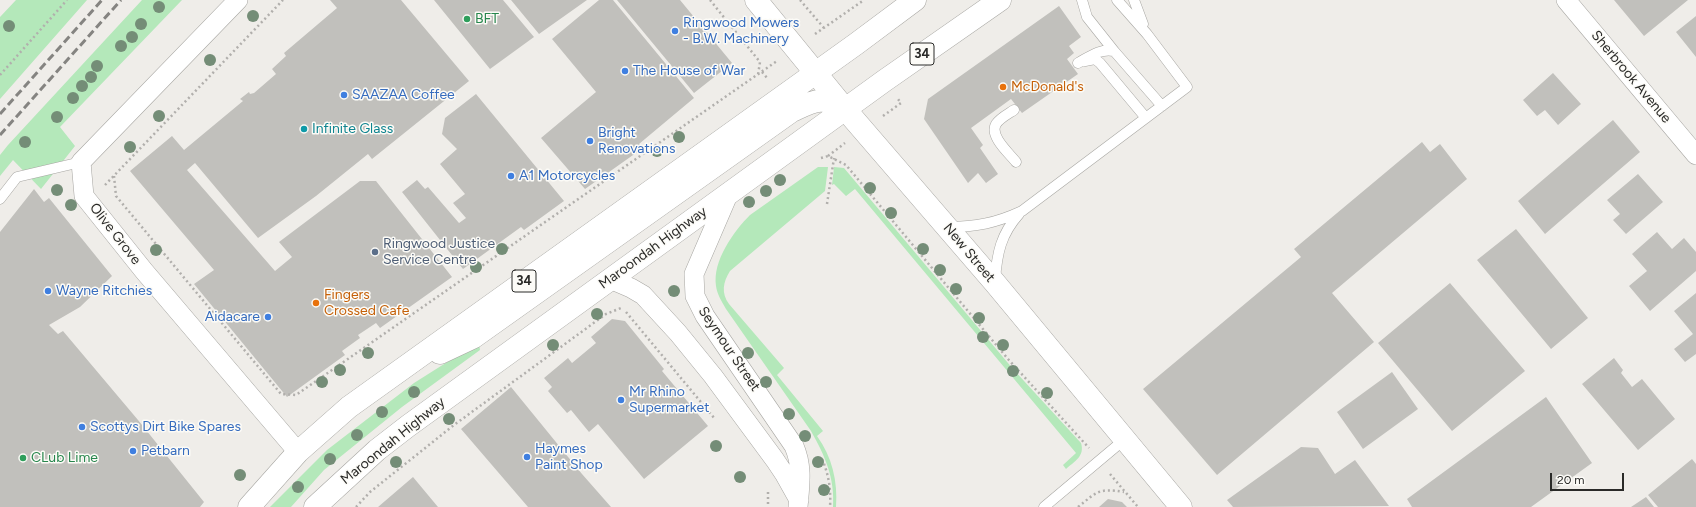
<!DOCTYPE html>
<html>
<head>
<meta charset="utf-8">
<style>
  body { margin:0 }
  #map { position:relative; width:1696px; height:507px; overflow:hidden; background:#efede9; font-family:Figtree,sans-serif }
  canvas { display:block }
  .scale { position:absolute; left:1550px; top:473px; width:74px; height:18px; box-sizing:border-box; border:2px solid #2a2a28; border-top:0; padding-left:5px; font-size:12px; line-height:14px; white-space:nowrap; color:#2a2a28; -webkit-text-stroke:3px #fcfbf7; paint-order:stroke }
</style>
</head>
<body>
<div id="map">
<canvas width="1696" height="507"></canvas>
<div class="scale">20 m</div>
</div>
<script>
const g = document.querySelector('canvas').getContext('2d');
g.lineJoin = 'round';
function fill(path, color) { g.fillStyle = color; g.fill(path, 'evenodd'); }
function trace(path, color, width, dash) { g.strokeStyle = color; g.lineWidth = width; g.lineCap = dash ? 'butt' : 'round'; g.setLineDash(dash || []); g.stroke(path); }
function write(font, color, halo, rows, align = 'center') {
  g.font = font + ' Figtree,sans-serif'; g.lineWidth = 3; g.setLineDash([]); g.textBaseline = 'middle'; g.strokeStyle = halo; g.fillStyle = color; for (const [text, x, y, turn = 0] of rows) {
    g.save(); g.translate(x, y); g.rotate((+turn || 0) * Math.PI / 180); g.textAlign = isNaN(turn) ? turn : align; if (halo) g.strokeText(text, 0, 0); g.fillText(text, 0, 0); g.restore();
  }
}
const green = new Path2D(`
  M 16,0 L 87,0 L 0,99 L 0,17 Z
  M 142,0 L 182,0 L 60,127 L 75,146 L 41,189 L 13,160 L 0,176 L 0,155 L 8,145 Z
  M 818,167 L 828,167 L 825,191 L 730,271 C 723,282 721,293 729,304 L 784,368 L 777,375 L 823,431 L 817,436 C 832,457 838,481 836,507 L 833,507 C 835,478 825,456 811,431 L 726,309 C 722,302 717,294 716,286 C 712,261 734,231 750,215 Z
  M 834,167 L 844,168 L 1013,369 L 1081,443 C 1085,456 1075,461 1066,469 L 1063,465 L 1076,453 L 855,189 L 846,196 L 834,184 L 832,185 Z
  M 479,342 L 480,350 L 402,407 L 324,470 L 291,507 L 270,507 L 327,450 L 414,383 Z`);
const building = new Path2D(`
  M 330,0 L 401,0 L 469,81 L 372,159 L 368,154 L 316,196 L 258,238 L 195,163 L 187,170 L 275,271 L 292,257 L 279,242 L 360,181 L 376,181 L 452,277 L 380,328 L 376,323 L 358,335 L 360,338 L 342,351 L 345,355 L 287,397 L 194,284 L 214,270 L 130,171 L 172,136 L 184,150 L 243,101 L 240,99 L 249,92 L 250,94 L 254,93 L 276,74 L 272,69 L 286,56 L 284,53 L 337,8 Z
  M 434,0 L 503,0 L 534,37 L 490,69 Z
  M 511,0 L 587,0 L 539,34 Z
  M 599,0 L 613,0 L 694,98 L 639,144 L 643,148 L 585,189 L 541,138 L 596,92 L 552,39 Z
  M 617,0 L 680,0 L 732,63 L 694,93 Z
  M 1614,0 L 1688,0 L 1644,36 Z
  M 1059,6 L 1081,37 L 1069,46 L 1074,53 L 1067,59 L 1078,74 L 1022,113 L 1011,99 L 971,128 L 983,145 L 980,148 L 998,174 L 986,183 L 978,173 L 968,183 L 924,119 L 928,99 Z
  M 1696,16 L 1696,57 L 1676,32 Z
  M 1553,73 L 1581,104 L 1558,125 L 1545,110 L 1537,116 L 1523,100 Z
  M 476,94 L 564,201 L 524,230 L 521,227 L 463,269 L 402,192 L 417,180 L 425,189 L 428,187 L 459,223 L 466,218 L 453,203 L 465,194 L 440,164 L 457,149 L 442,134 L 445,118 Z
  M 1613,120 L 1640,152 L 1545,234 L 1518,201 Z
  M 1422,142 L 1430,152 L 1440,144 L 1467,179 L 1332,293 L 1374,342 L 1217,475 L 1143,389 L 1301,257 L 1294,249 Z
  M 1638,174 L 1663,202 L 1626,234 L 1613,220 L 1620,214 L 1607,200 Z
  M 34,189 L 44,202 L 49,198 L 112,276 L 80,307 L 49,325 L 58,334 L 63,331 L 138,420 L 204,502 L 200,507 L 0,507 L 0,232 Z
  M 1516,229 L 1588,318 L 1551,349 L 1477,260 Z
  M 1657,232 L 1672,249 L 1684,238 L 1696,252 L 1696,271 L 1650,311 L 1629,286 L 1647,271 L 1632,254 Z
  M 1450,283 L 1525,371 L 1452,431 L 1378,343 Z
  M 1696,293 L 1696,354 L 1685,362 L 1674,349 L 1693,334 L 1674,311 Z
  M 612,319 L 625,321 L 664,369 L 662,371 L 708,426 L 644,479 L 598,424 L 589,432 L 571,410 L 567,413 L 548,391 L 552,387 L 544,378 L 568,358 L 572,363 L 596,343 L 591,337 Z
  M 1614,358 L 1623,370 L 1621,373 L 1632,387 L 1642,379 L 1675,419 L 1638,450 L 1582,384 Z
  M 1392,372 L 1418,409 L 1363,449 L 1337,412 Z
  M 511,387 L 582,474 L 611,507 L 528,507 L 461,429 Z
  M 1546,397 L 1592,463 L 1531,507 L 1412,507 L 1407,499 Z
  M 1301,447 L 1318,448 L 1335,474 L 1355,460 L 1389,506 L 1233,507 L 1227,500 Z
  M 1692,459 L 1696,464 L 1696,507 L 1658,507 L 1648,495 Z
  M 413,477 L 438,507 L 378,507 Z
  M 1646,497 L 1654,507 L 1631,507 Z
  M 1108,499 L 1122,502 L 1127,507 L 1099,507 Z`);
const path = new Path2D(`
  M 710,0 L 760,62 L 758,75
  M 800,0 L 824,28
  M 815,34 L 864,0
  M 762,72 L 768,79
  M 0,75 L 67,0
  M 883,116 L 901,103 L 898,99
  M 828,156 L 845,143
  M 821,158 L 828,156 L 846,165 L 1008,359 L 1089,448
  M 114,176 L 116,196 L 281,394 L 296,395 L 777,61
  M 105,185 L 283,0
  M 827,204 L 834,158
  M 626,312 L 715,419
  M 822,459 C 829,475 831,490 830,507
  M 1110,474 L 1138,507
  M 768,492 L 768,507
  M 356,507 L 370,492 L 454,425 L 606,314 L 621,308
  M 1078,507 C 1098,491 1099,488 1124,492`);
const service = new Path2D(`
  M 1082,0 L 1087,17 L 1114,51
  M 1134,0 L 1143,24
  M 1085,61 L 1095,59 L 1100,63 L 1146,118
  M 1078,63 C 1089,57 1100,48 1114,51 L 1162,106
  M 1014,110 C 1008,114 1000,118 996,124 C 989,136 1009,153 1016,162
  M 0,199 L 17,177 L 81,162
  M 947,227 C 976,227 996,223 1022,211 L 1187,87 L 1147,34 L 1117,0
  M 995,280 C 997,253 1001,234 1019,214
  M 1044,507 L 1125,439`);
const minor = new Path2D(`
  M 238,0 L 81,162 L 84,196 L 144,271 L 298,452
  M 1566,0 L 1696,155
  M 728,195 L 694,274 L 695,296 L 705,316 L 794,446 C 803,467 800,484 798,507
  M 610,279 L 631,288 L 643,295 L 678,333 L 713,376 L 775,460 L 785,475 L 799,500`);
const tertiary = new Path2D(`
  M 756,0 L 845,109 L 995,283 L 1181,507`);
const trunk = new Path2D(`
  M 440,353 L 474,337 L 792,111 C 814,101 822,95 845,109
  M 249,507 L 298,452 L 349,407 L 856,44 L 915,0
  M 315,507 L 377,450 L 408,426 L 884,81 L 1000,0`);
const rail = new Path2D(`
  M 0,114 L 102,0
  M 0,135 L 121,0`);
const trees = [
  [159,7],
  [253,16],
  [141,24],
  [9,26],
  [132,37],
  [121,46],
  [210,60],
  [97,66],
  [91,77],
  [82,86],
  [73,98],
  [159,116],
  [57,117],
  [679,137],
  [25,142],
  [130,147],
  [657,151],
  [780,180],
  [870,188],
  [57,190],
  [766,191],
  [749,202],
  [71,205],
  [891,213],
  [502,249],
  [923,249],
  [156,250],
  [476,267],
  [940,270],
  [956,289],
  [674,291],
  [597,314],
  [979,318],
  [983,337],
  [553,345],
  [1003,345],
  [368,353],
  [748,353],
  [340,370],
  [1013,371],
  [322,382],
  [766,382],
  [414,392],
  [1047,393],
  [382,412],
  [789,414],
  [449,419],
  [357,435],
  [805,436],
  [716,446],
  [330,459],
  [396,462],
  [818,462],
  [240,475],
  [740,477],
  [298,487],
  [824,490]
];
const markers = [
  [467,19,4,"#2e9e5b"],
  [675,31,4,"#3f7fe0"],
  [625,71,4,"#3f7fe0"],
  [1003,87,4,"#e8710a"],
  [344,95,4,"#3f7fe0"],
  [304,129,4,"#0f9aa8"],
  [590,141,4,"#3f7fe0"],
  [511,176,4,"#3f7fe0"],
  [375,252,4,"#5c6f8a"],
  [48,291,4,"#3f7fe0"],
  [316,303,4,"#e8710a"],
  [268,317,4,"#3f7fe0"],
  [621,400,4,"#3f7fe0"],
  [82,427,4,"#3f7fe0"],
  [133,451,4,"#3f7fe0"],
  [527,457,4,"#3f7fe0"],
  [23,458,4,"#2e9e5b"]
];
const shields = [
  [922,54,24],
  [524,281,24]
];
const shieldNames = [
  ["34",922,54],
  ["34",524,281]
];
const leisureNames = [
  ["BFT",475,19],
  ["CLub Lime",31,458]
];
const shopNames = [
  ["Ringwood Mowers",683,23],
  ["- B.W. Machinery",683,39],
  ["The House of War",633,71],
  ["SAAZAA Coffee",352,95],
  ["Bright",598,133],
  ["Renovations",598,149],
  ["A1 Motorcycles",519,176],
  ["Wayne Ritchies",56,291],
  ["Aidacare",260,317,"right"],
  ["Mr Rhino",629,392],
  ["Supermarket",629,408],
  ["Scottys Dirt Bike Spares",90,427],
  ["Haymes",535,449],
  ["Paint Shop",535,465],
  ["Petbarn",141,451]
];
const streetNames = [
  ["Sherbrook Avenue",1631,77,50],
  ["Olive Grove",115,234,52],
  ["Maroondah Highway",653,248,-36],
  ["New Street",969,253,50],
  ["Seymour Street",729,349,56],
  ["Maroondah Highway",393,441,-39]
];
const foodNames = [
  ["McDonald's",1011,87],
  ["Fingers",324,295],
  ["Crossed Cafe",324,311]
];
const cultureNames = [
  ["Infinite Glass",312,129]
];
const serviceNames = [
  ["Ringwood Justice",383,244],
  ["Service Centre",383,260]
];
fill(green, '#b4e8ba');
fill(building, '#c1c0bc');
trace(service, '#a7a6a2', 11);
trace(minor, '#a7a6a2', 20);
trace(tertiary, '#a7a6a2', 23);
trace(trunk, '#a7a6a2', 23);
trace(path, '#b1afac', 2.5, [2, 3]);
trace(service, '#fff', 10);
trace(minor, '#fff', 19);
trace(tertiary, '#fff', 22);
trace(trunk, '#fff', 22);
trace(rail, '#858481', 3, [8, 4]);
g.fillStyle = '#748d77';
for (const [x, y] of trees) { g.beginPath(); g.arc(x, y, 6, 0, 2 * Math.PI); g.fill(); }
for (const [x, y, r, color] of markers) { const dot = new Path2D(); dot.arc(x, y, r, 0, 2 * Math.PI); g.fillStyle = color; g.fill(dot); trace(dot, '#fcfbf7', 1.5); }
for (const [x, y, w] of shields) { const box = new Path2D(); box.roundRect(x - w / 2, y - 11, w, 22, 3); g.fillStyle = '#fcfbf7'; g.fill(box); trace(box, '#2a2a28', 1); }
write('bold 13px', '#2a2a28', null, shieldNames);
write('14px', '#27864d', '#fcfbf7', leisureNames, 'left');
write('14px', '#366cbe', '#fcfbf7', shopNames, 'left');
write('14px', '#2a2a28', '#fcfbf7', streetNames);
write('14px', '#c56008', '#fcfbf7', foodNames, 'left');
write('14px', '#0d838f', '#fcfbf7', cultureNames, 'left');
write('14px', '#4e5e75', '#fcfbf7', serviceNames, 'left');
</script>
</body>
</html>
